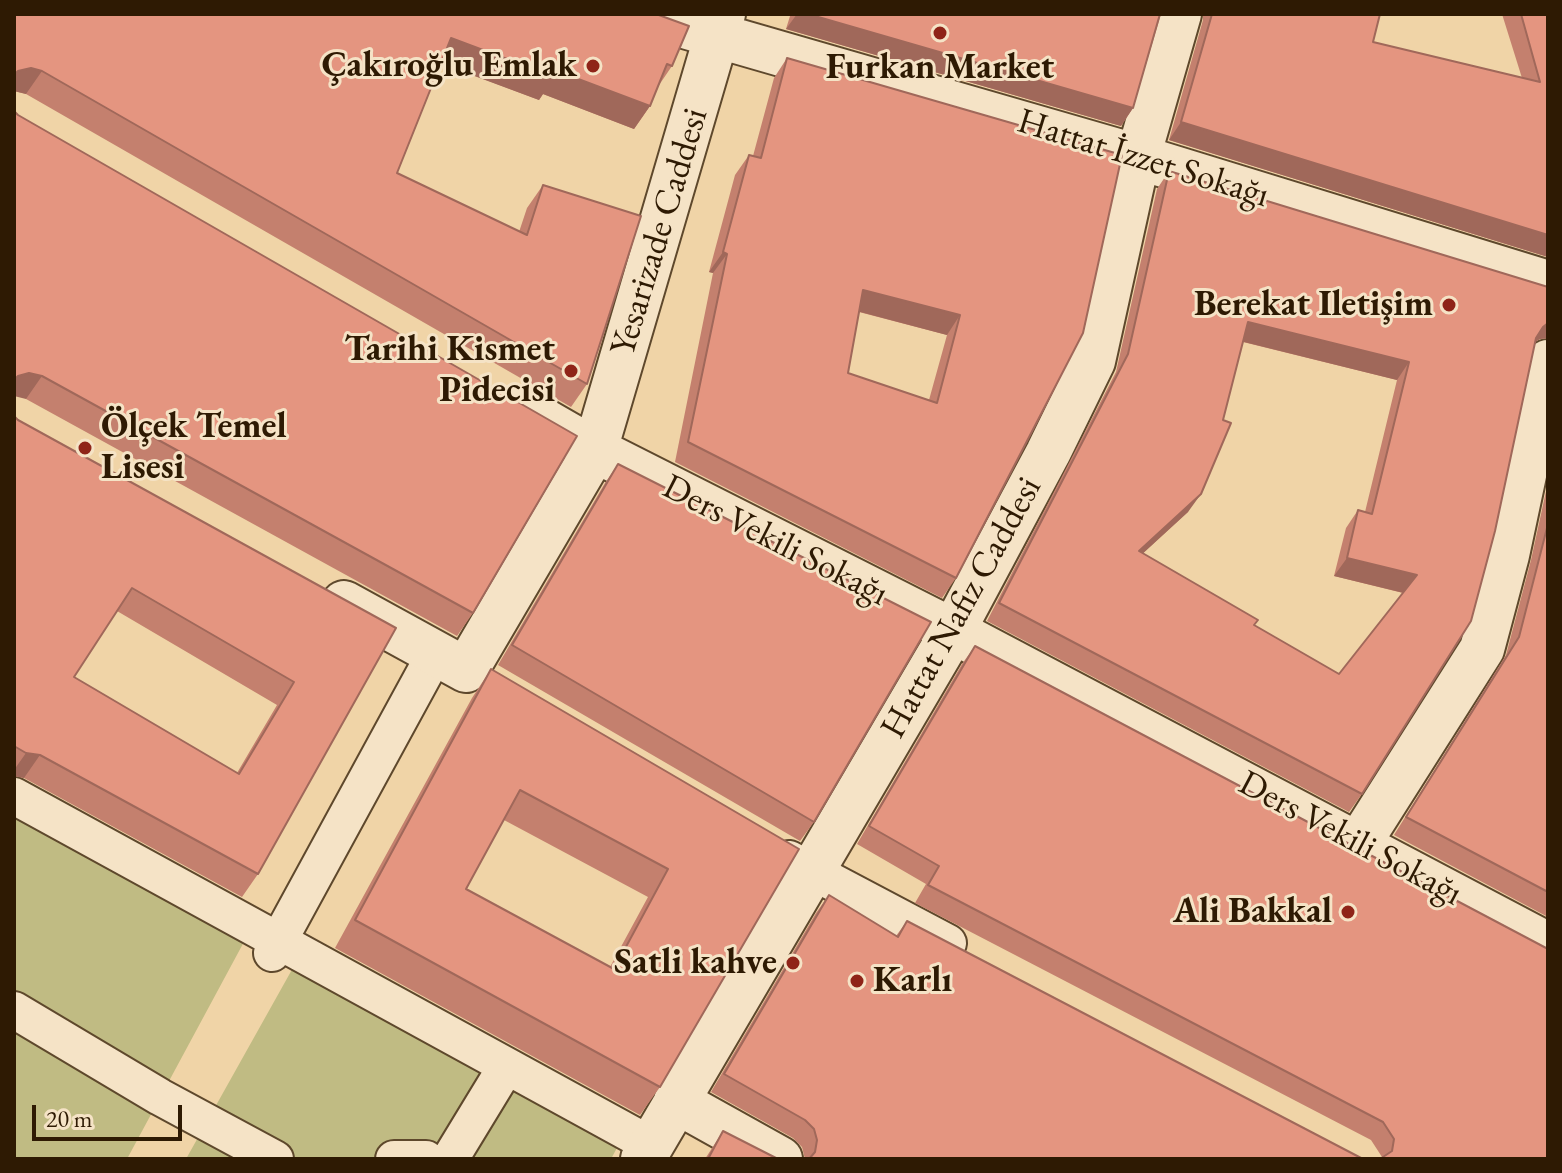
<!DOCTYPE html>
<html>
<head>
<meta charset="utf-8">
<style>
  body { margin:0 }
  #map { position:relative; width:1562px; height:1173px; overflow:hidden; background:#f0d4a7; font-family:"EB Garamond",serif }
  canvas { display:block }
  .frame { position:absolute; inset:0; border:16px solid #2e1a03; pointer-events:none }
  .scale { position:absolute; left:32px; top:1105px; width:150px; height:36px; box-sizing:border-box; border:4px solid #2e1a03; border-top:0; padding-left:10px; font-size:24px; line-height:28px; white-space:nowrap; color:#2e1a03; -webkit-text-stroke:6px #f5e3c6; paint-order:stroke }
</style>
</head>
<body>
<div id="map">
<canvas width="1562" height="1173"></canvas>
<div class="frame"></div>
<div class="scale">20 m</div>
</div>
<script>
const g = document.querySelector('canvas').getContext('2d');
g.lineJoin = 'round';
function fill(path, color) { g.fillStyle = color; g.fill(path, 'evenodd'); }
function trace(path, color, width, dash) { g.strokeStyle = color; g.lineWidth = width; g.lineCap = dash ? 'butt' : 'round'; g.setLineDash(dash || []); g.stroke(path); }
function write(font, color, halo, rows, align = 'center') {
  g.font = font + ' "EB Garamond",serif'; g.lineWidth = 6; g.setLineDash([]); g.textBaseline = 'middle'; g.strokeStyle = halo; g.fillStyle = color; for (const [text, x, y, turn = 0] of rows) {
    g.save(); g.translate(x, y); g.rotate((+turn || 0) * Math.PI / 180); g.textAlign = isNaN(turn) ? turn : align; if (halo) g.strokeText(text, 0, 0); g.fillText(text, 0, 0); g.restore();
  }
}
const green = new Path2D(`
  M 14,812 L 245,940 L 127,1159 L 14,1159 Z
  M 294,966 L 618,1146 L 611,1159 L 186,1159 Z`);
const pedestrian = new Path2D(`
  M 14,796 L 651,1145
  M 789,859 L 948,943
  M 272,953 L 435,654
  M 14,1010 L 160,1097 L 275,1159
  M 394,1159 L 426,1159
  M 450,1159 L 506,1067`);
const minor = new Path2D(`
  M 643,14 L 1138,157 L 1548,283
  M 522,408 L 595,450 L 953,631 L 1548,945
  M 344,603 L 466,670 L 595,450 L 723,14
  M 1359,843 L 1482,649 L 1507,555 L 1548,362
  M 676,1101 L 780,1159
  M 643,1159 L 953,631 L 1048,453 L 1093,361 L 1138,157 L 1179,14`);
const wall = new Path2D(`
  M 14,14 L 656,14 L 672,66 L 657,88 L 650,106 L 634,129 L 543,94 L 539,100 L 441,63 L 397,173 L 519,232 L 527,208 L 543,185 L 587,384 L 571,407 L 26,94 L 14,91 Z
  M 784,14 L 1161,14 L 1133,108 L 1121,126 L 786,29 L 790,16 Z
  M 1203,14 L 1380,14 L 1373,42 L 1522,78 L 1502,14 L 1548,14 L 1548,257 L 1169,140 L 1203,20 Z
  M 787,58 L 1122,155 L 956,578 L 942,598 L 675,462 L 713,273 L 709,272 L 735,175 L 749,155 L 753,156 L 774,78 ZM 859,312 L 947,335 L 929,400 L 848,373 Z
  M 14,111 L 473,613 L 457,636 L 26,399 Z
  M 1169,171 L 1548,287 L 1548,338 L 1540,339 L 1536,341 L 1362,794 L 1349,812 L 987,621 L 1116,372 L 1157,189 ZM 1243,342 L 1397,380 L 1365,512 L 1358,510 L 1346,528 L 1334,576 L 1403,593 L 1339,674 L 1254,625 L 1143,553 L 1188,512 Z
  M 14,416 L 18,420 L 396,628 L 258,874 L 242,897 L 24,778 L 14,776 ZM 117,611 L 277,705 L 237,773 L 74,677 Z
  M 618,464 L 814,822 L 800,841 L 498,665 L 605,483 Z
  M 1548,482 L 1548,917 L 1394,835 L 1506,655 L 1531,560 Z
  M 975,646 L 1548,1159 L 1382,1157 L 1371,1140 L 915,903 L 926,884 L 857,844 L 962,664 Z
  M 491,669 L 799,849 L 660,1087 L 640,1115 L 335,948 L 472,698 ZM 504,820 L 648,897 L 610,967 L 466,889 Z
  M 829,895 L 896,936 L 907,921 L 1363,1159 L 805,1159 L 802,1147 L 793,1138 L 711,1092 L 816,913 Z
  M 723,1131 L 778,1159 L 705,1159 Z`);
const shadedWall = new Path2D(`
  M 797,14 L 808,14 L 1133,108 L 1121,126 L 786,29 Z
  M 451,38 L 557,71 L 650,106 L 634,129 L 543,94 L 539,100 L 434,61 Z
  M 31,68 L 42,71 L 26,94 L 14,91 L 14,75 L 18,71 Z
  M 1181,122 L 1548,235 L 1548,257 L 1169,140 Z
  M 723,252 L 727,254 L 713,273 L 709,272 Z
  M 863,290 L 960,315 L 947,335 L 849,309 Z
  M 1248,322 L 1409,362 L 1397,380 L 1236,340 Z
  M 1548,323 L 1548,338 L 1540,339 L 1530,345 L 1543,327 Z
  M 29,373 L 42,376 L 26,399 L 14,396 L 14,380 L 18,376 Z
  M 1201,494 L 1188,512 L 1126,569 L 1139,551 Z
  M 1347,558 L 1417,575 L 1404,593 L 1334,576 Z
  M 26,753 L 40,755 L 24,778 L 14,776 L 14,770 Z`);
const building = new Path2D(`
  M 14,14 L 656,14 L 689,26 L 672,66 L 667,64 L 650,106 L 557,71 L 555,77 L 451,38 L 397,173 L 527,235 L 543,185 L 641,216 L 587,384 L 42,71 L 31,68 L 18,71 L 14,75 Z
  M 808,14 L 1160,14 L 1133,108 Z
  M 1212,14 L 1380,14 L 1373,42 L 1540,82 L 1521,14 L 1548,14 L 1548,235 L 1181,122 Z
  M 787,58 L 1122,155 L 1083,333 L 956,578 L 688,442 L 727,254 L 723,252 L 749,155 L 761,158 ZM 863,290 L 960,315 L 937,403 L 848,373 Z
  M 14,111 L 18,115 L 577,436 L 473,613 L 42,376 L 29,373 L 18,376 L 14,380 Z
  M 1169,171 L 1548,287 L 1548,323 L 1543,327 L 1536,338 L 1495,531 L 1471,621 L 1362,794 L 999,603 L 1128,354 ZM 1248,322 L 1409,362 L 1372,514 L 1358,510 L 1347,558 L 1417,575 L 1339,674 L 1254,625 L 1258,620 L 1139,551 L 1201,494 L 1231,423 L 1223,420 Z
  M 14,416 L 18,420 L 396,628 L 258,874 L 40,755 L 26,753 L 14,746 ZM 132,588 L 294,682 L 239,774 L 74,677 Z
  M 618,464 L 931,622 L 814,822 L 512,645 Z
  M 1548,524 L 1548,892 L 1406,817 L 1519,637 Z
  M 975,646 L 1548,949 L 1548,1159 L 1380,1159 L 1392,1151 L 1394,1139 L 1383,1122 L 928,885 L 939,866 L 869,826 Z
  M 491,669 L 799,849 L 660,1087 L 355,920 ZM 520,790 L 668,869 L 614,969 L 466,889 Z
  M 829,895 L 898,937 L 907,921 L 1363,1159 L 809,1159 L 815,1152 L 817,1140 L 814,1129 L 805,1120 L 724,1074 Z
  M 723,1131 L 778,1159 L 708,1159 Z`);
const markers = [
  [940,33,8,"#8f2418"],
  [593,66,8,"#8f2418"],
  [1449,305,8,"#8f2418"],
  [571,371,8,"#8f2418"],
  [85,448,8,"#8f2418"],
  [1348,912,8,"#8f2418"],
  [793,963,8,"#8f2418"],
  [857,981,8,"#8f2418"]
];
const poiNames = [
  ["Çakıroğlu Emlak",577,66],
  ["Furkan Market",940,68,"center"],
  ["Berekat Iletişim",1433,305],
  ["Tarihi Kismet",555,350],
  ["Pidecisi",555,391],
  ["Ölçek Temel",101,427,"left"],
  ["Lisesi",101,468,"left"],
  ["Ali Bakkal",1332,912],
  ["Satli kahve",777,963],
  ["Karlı",873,981,"left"]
];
const streetNames = [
  ["Hattat İzzet Sokağı",1143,159,17],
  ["Yesarizade Caddesi",660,232,-73],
  ["Ders Vekili Sokağı",775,541,27],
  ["Hattat Nafiz Caddesi",962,608,-61],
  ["Ders Vekili Sokağı",1350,839,28]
];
fill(green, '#c0bb83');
trace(pedestrian, '#5e482c', 40);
trace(minor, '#5e482c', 48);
trace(pedestrian, '#f5e3c6', 36);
trace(minor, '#f5e3c6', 44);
fill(wall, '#c4806e');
fill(shadedWall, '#a0685a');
fill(building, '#e49580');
trace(building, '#a0685a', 2);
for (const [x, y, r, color] of markers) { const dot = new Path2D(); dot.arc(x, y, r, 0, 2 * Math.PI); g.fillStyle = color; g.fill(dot); trace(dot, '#f5e3c6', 3); }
write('bold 36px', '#2e1a03', '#f5e3c6', poiNames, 'right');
write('36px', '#2e1a03', '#f5e3c6', streetNames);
</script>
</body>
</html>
